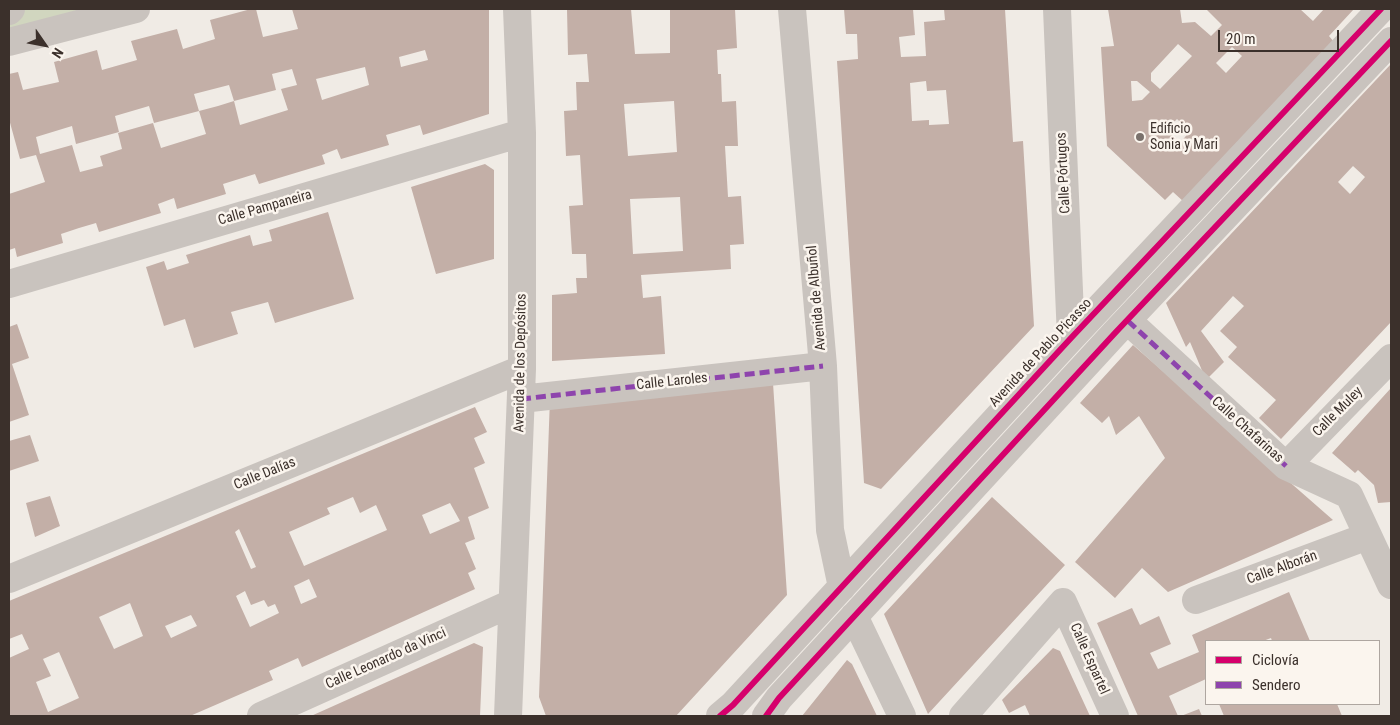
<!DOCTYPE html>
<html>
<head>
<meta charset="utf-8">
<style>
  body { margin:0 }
  #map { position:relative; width:1400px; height:725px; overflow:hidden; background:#f0ebe5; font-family:"Roboto Condensed",sans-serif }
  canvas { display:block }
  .frame { position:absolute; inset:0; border:10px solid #3b302b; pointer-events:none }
  .legend { position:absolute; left:1205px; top:640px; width:175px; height:65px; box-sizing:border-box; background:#fbf5ee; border:1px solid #aea6a0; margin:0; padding:6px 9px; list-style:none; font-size:15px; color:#3b302b }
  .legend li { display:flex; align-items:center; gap:10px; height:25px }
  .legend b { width:25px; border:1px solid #aea6a0 }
  .north { position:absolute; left:20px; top:20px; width:50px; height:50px; -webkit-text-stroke:4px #fbf5ee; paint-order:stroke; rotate:123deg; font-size:14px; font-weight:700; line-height:20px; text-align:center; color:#3b302b }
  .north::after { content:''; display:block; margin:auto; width:18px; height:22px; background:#3b302b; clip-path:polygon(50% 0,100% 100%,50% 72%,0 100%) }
  .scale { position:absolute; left:1218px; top:30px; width:121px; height:22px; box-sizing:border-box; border:2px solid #3b302b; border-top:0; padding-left:6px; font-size:15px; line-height:18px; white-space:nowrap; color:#3b302b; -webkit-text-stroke:4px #fbf5ee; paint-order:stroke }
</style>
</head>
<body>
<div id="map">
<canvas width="1400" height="725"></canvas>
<div class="frame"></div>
<ul class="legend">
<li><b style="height:6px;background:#d6006c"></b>Ciclovía</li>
<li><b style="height:6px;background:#8e44ad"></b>Sendero</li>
</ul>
<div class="north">N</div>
<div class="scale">20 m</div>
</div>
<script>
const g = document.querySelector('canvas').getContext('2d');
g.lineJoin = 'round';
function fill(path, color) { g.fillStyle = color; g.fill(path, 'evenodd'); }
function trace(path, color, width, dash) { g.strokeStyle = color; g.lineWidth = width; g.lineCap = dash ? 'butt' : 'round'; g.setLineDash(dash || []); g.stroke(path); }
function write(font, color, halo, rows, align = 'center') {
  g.font = font + ' "Roboto Condensed",sans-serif'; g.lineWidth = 5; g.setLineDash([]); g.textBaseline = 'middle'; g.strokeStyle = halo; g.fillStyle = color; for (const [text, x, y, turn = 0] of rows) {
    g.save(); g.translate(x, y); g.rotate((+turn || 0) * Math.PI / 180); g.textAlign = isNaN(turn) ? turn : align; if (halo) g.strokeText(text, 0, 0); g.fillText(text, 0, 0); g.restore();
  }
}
const green = new Path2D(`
  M 11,9 L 101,9 L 9,42 L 9,11 Z`);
const building = new Path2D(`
  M 251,9 L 256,9 L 263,37 L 298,29 L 292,9 L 489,9 L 489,114 L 423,135 L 420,125 L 386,135 L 389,145 L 341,159 L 337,149 L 322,155 L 325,164 L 259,184 L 255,174 L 223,184 L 226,194 L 177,209 L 174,198 L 158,204 L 161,213 L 99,232 L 96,223 L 79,228 L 61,234 L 63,243 L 17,257 L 15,248 L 9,250 L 9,194 L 45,182 L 36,155 L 20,159 L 9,119 L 9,74 L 18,72 L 23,90 L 59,82 L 54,62 L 97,50 L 102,70 L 137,60 L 131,41 L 177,29 L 183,49 L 215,39 L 210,20 ZM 425,50 L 428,60 L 401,67 L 399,57 ZM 365,67 L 369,85 L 322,100 L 316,79 ZM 292,69 L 297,85 L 281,89 L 288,110 L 240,125 L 234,101 L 218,106 L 199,111 L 206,134 L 161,148 L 153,123 L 118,133 L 122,149 L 100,156 L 103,166 L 80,172 L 72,145 L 40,154 L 36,137 L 72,126 L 76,144 L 119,132 L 115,116 L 149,106 L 154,123 L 199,111 L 194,94 L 229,85 L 234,101 L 276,90 L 272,74 Z
  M 567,9 L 631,9 L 635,54 L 670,53 L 670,9 L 735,9 L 737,48 L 717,50 L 718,74 L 721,74 L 722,102 L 736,101 L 738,146 L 725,146 L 728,197 L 741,196 L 744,244 L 730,245 L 731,269 L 641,275 L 643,298 L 661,296 L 665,354 L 552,361 L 552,295 L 577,293 L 576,278 L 587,278 L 586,254 L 572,254 L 569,206 L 583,205 L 580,155 L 566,156 L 564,111 L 577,110 L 576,82 L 589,82 L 587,54 L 568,55 ZM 674,101 L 677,152 L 628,156 L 624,104 ZM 680,197 L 683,251 L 633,254 L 630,199 Z
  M 844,9 L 913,9 L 915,35 L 899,37 L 901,57 L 926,56 L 924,22 L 945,20 L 944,9 L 1005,9 L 1013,142 L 1023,141 L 1034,326 L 881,489 L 864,483 L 837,61 L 858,59 L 857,34 L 846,34 ZM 926,81 L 927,91 L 946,90 L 949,124 L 929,125 L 929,120 L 912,121 L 910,83 Z
  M 1108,9 L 1180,9 L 1182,23 L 1195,22 L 1211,36 L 1222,25 L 1206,9 L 1300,9 L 1313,21 L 1324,9 L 1354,9 L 1329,36 L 1334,42 L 1184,202 L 1173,192 L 1165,200 L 1107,146 L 1101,47 L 1114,46 ZM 1178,44 L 1192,56 L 1160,89 L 1151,81 L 1151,73 ZM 1232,47 L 1242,56 L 1226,73 L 1216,63 ZM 1131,81 L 1137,81 L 1150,92 L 1142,100 L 1132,101 ZM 1177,119 L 1190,131 L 1180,143 L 1166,130 Z
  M 1391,64 L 1391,322 L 1281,439 L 1259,418 L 1276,400 L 1228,357 L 1237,347 L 1220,331 L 1244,306 L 1233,296 L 1201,331 L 1224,362 L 1206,380 L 1190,342 L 1186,347 L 1166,303 ZM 1353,166 L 1365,177 L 1350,194 L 1338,182 Z
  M 485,164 L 494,170 L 494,259 L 436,274 L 411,187 Z
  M 328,212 L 354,299 L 275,323 L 268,302 L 231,312 L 238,334 L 194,348 L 185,319 L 164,326 L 146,267 L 164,261 L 167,270 L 189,263 L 186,255 L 250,235 L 253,246 L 272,241 L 269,230 Z
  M 17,324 L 29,358 L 12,364 L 29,415 L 9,422 L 9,327 Z
  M 1133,345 L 1333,520 L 1168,592 L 1142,568 L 1115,598 L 1075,562 L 1165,458 L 1139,416 L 1116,435 L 1109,416 L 1102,423 L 1080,403 Z
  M 773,383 L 787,595 L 676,716 L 546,716 L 539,697 L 550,398 Z
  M 1391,388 L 1391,502 L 1378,503 L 1374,485 L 1358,470 L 1355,473 L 1332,453 Z
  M 475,407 L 487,432 L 474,438 L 485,463 L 474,468 L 489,508 L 468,517 L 475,539 L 465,543 L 476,569 L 468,573 L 475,589 L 302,667 L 298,658 L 269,671 L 273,680 L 190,716 L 9,716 L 9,658 L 29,649 L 22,634 L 9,639 L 9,601 ZM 353,497 L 360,513 L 376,505 L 387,530 L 304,566 L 289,532 L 330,514 L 327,508 ZM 450,503 L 460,521 L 430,534 L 422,515 ZM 239,529 L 256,567 L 251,569 L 235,532 ZM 309,579 L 317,597 L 301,604 L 294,586 ZM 245,591 L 251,605 L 264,600 L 268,607 L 275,604 L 279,613 L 250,627 L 236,596 ZM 130,603 L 143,636 L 114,649 L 99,617 ZM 191,615 L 197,626 L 171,638 L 165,626 ZM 59,652 L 79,698 L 48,712 L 36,682 L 51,676 L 43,659 Z
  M 30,435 L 39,461 L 9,471 L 9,441 Z
  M 50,496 L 60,526 L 35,537 L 26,503 Z
  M 992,497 L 1065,565 L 928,714 L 884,614 Z
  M 1289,592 L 1310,641 L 1272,641 L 1271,638 L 1263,641 L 1206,641 L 1206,679 L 1169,696 L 1178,716 L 1138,716 L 1097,623 L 1132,608 L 1140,625 L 1159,616 L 1171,644 L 1150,653 L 1158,669 L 1199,652 L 1192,635 Z
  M 474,643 L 483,647 L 480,716 L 311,716 Z
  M 1053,648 L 1060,651 L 1090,716 L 1030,716 L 1025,705 L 1009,713 L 1002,700 Z
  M 847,660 L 852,664 L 877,716 L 802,716 Z
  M 1219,704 L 1337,704 L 1342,716 L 1224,716 Z
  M 1199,709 L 1202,716 L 1181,716 Z`);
const minor = new Path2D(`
  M 792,9 L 823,366 L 830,530 L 842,587
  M 1057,9 L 1071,338
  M 9,11 L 11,9
  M 9,42 L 136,9
  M 9,284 L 522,133
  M 1128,321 L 1286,466 L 1349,495 L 1391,585
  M 521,399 L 823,366
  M 1286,466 L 1391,358
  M 9,579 L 522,369
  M 1196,600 L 1368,536
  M 854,616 L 902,716
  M 261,716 L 512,603
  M 508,716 L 522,369 L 522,133 L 517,9
  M 720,716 L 733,705 L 1071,338 L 1381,9
  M 766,716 L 779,698 L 1115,333 L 1391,41
  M 963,716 L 1063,602 L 1115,716`);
const quiet = new Path2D(`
  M 1128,321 L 1286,466
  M 521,399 L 823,366`);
const cycleway = new Path2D(`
  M 720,716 L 733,705 L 1071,338 L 1381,9
  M 766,716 L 779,698 L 1115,333 L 1391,41`);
const markers = [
  [1140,137,5,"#7a716c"]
];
const poiNames = [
  ["Edificio",1150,129],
  ["Sonia y Mari",1150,145]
];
const streetNames = [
  ["Calle Pórtugos",1064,173,-93],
  ["Calle Pampaneira",265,208,-16],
  ["Avenida de Albuñol",817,298,-95],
  ["Avenida de Pablo Picasso",1041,353,-47],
  ["Avenida de los Depósitos",521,363,-89],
  ["Calle Laroles",672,382,-6],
  ["Calle Muley",1338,412,-45],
  ["Calle Chafarinas",1247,430,42],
  ["Calle Dalías",265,474,-22],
  ["Calle Alborán",1282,568,-20],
  ["Calle Leonardo da Vinci",386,659,-24],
  ["Calle Espartel",1089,659,66]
];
fill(green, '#d1d6bf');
fill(building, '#c3afa7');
trace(minor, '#c9c3be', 28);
trace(quiet, '#8e44ad', 5, [10, 5]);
trace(cycleway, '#d6006c', 6);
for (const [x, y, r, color] of markers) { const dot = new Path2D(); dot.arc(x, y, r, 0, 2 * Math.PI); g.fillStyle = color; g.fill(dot); trace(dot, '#fbf5ee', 2); }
write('14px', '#3b302b', '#fbf5ee', poiNames, 'left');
write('14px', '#3b302b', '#fbf5ee', streetNames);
</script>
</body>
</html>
